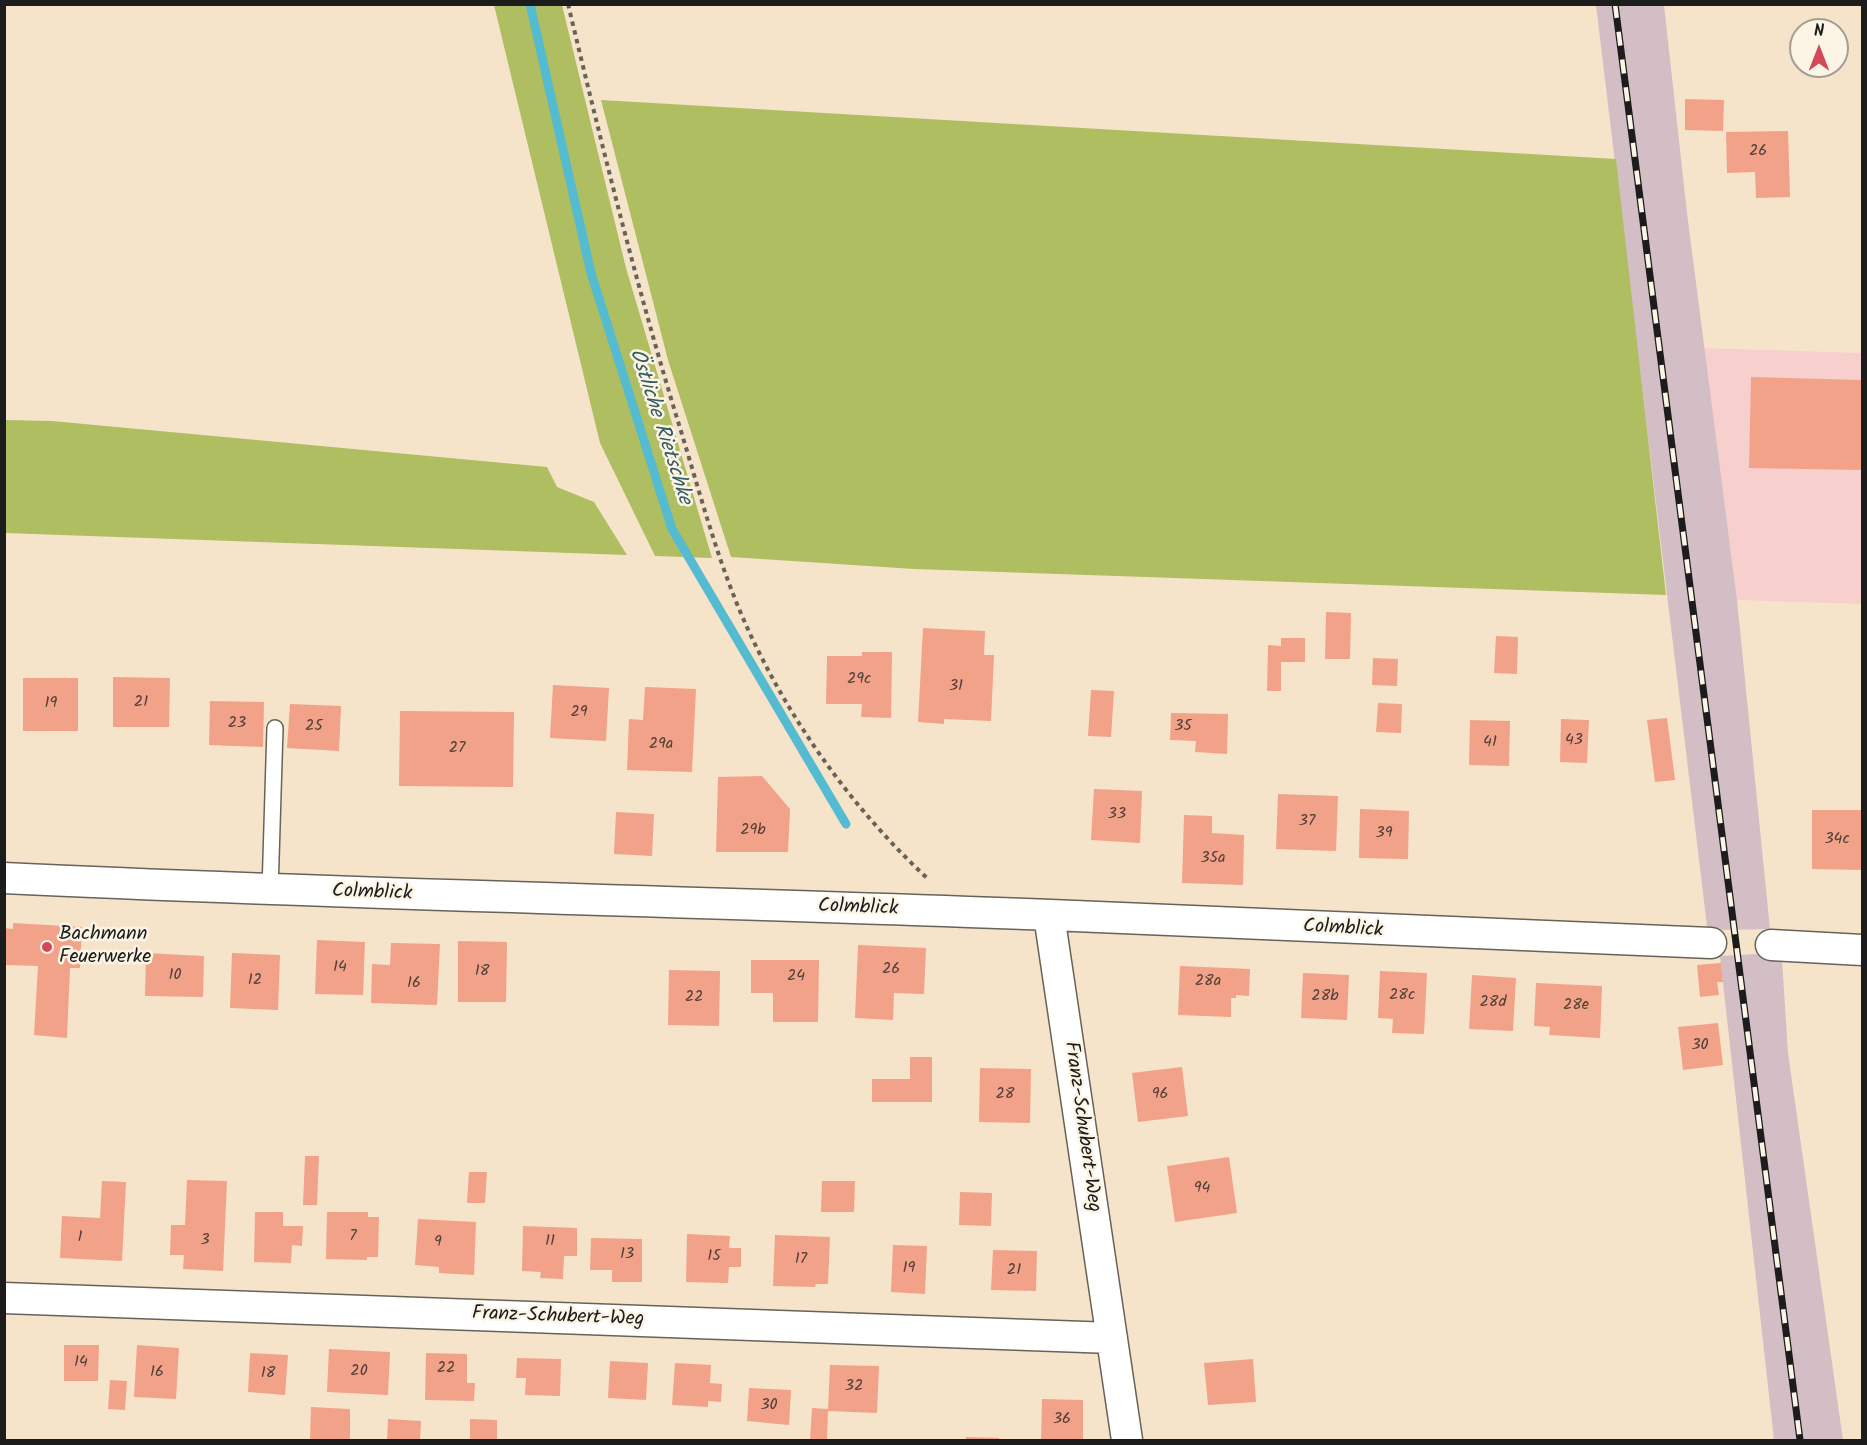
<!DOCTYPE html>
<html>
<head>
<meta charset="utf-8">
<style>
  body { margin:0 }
  #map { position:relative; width:1867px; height:1445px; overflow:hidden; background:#f6e4ca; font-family:Kalam,sans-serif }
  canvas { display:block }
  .frame { position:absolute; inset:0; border:6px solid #1c1c1c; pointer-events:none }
  .north { position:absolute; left:1789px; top:18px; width:60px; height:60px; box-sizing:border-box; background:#fcf5e5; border:2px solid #a29e95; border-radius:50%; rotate:0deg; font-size:16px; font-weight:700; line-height:24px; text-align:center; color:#1c1c1c }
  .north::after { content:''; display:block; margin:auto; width:21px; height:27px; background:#d1495b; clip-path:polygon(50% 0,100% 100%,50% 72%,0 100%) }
</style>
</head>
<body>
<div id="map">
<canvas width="1867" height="1445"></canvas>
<div class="frame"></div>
<div class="north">N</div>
</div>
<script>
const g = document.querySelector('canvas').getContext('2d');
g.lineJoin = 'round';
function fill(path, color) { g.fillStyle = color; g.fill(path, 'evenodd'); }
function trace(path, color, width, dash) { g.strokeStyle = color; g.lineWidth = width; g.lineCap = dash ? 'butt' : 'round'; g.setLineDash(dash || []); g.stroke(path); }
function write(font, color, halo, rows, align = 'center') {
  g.font = font + ' Kalam,sans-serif'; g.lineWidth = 5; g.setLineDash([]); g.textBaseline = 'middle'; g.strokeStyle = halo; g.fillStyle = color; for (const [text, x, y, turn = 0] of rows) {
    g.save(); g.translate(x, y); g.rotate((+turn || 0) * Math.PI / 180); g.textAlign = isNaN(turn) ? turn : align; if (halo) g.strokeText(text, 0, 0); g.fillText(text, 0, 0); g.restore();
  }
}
const built = new Path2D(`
  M 1704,348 L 1862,353 L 1862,604 L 1737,600 Z`);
const industrial = new Path2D(`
  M 1596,5 L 1664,5 L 1687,213 L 1737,600 L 1770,929 L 1719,930 L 1707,926 Z
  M 1756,954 L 1782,960 L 1788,1053 L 1843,1440 L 1774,1440 L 1720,956 Z`);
const green = new Path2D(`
  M 494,5 L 562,5 L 626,268 L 712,558 L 655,556 L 600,443 Z
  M 601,100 L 1616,159 L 1666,595 L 914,569 L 731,557 L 668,360 Z
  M 5,420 L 52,421 L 547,467 L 557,487 L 594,502 L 627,555 L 5,533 Z`);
const stream = new Path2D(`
  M 530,4 L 591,273 L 672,529 L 846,824`);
const building = new Path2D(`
  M 1685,99 L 1724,100 L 1723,131 L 1685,130 Z
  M 1788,131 L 1790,197 L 1756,198 L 1755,172 L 1727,173 L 1726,132 Z
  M 1751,377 L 1862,380 L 1862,470 L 1749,468 Z
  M 1326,612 L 1351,613 L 1350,659 L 1325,659 Z
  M 923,628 L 985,631 L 984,655 L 994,655 L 991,721 L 944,719 L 944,724 L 918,722 Z
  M 1496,636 L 1518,637 L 1517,674 L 1494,673 Z
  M 1281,638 L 1305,638 L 1305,662 L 1281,662 L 1281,691 L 1267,691 L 1268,645 L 1281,646 Z
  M 862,652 L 892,652 L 891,718 L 861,717 L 862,704 L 826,704 L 827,656 L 862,656 Z
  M 1373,658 L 1398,659 L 1397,686 L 1372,685 Z
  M 113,677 L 170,678 L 169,727 L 113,727 Z
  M 23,678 L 78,678 L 78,731 L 23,731 Z
  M 553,685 L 609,688 L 606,741 L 550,738 Z
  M 645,687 L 696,689 L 692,772 L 627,770 L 629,719 L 643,720 Z
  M 1091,690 L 1114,691 L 1111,737 L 1088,736 Z
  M 210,701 L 264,702 L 263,747 L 209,745 Z
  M 1378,703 L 1402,704 L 1401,733 L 1376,732 Z
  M 290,704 L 341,706 L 339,751 L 287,748 Z
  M 400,711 L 514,712 L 513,787 L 399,786 Z
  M 1171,713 L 1228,714 L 1227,754 L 1195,752 L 1196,741 L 1170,740 Z
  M 1667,718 L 1675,780 L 1655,782 L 1647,720 Z
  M 1561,719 L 1589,720 L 1587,763 L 1560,762 Z
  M 1470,720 L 1510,721 L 1509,766 L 1469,765 Z
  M 762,776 L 790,809 L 788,852 L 716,852 L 718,777 Z
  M 1094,789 L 1142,791 L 1140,843 L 1091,840 Z
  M 1278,794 L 1338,796 L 1336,851 L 1276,849 Z
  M 1360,809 L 1409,811 L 1408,859 L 1359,858 Z
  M 1812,810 L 1862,810 L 1862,870 L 1812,869 Z
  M 616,812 L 654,814 L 652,856 L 614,854 Z
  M 1184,815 L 1212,816 L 1212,833 L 1244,835 L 1243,885 L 1182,883 Z
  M 13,923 L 82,927 L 80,968 L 70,968 L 67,1038 L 34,1035 L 38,966 L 4,965 L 4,928 L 13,929 Z
  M 317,940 L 365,942 L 363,995 L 315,994 Z
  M 458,941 L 507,942 L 506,1002 L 458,1002 Z
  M 391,943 L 440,944 L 437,1005 L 371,1003 L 372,964 L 390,965 Z
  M 858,945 L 926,948 L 924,994 L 894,993 L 893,1020 L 855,1018 Z
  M 146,953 L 204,956 L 203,997 L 145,996 Z
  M 232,953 L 280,955 L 278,1010 L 230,1008 Z
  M 751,960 L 819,960 L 818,1022 L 773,1022 L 773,993 L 751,993 Z
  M 1721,963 L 1723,982 L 1717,982 L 1719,995 L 1700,997 L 1697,965 Z
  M 1180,966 L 1250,969 L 1249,996 L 1236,995 L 1236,998 L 1231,998 L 1231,1017 L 1178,1015 Z
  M 669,970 L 720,971 L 719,1026 L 668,1025 Z
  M 1380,971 L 1427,973 L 1424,1034 L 1392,1033 L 1393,1019 L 1378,1018 Z
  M 1303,973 L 1349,975 L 1347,1020 L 1301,1018 Z
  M 1472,975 L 1516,978 L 1513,1031 L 1469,1029 Z
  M 1536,983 L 1602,986 L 1600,1038 L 1549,1035 L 1550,1027 L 1534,1026 Z
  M 1718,1023 L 1723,1065 L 1683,1070 L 1678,1027 Z
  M 910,1057 L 932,1057 L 932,1102 L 872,1102 L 872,1079 L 910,1079 Z
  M 1182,1067 L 1188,1116 L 1138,1122 L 1132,1073 Z
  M 980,1068 L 1031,1069 L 1030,1123 L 979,1122 Z
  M 305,1156 L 319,1156 L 317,1205 L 303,1205 Z
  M 1229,1157 L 1237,1213 L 1175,1222 L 1167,1166 Z
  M 469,1172 L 487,1172 L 485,1203 L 467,1203 Z
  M 187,1180 L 227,1181 L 223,1271 L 183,1269 L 184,1255 L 170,1255 L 171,1225 L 185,1225 Z
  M 102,1181 L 126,1182 L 122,1261 L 60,1258 L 62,1216 L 100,1218 Z
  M 822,1181 L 855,1181 L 854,1212 L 821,1212 Z
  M 960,1192 L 992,1193 L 991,1226 L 959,1225 Z
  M 255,1212 L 283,1212 L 283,1226 L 303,1226 L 302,1246 L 292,1245 L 291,1263 L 254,1262 Z
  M 327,1212 L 368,1212 L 368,1217 L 379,1217 L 378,1257 L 367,1257 L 367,1260 L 326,1259 Z
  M 418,1219 L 476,1222 L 474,1275 L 439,1273 L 439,1267 L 415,1265 Z
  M 523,1226 L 577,1228 L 577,1256 L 564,1256 L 563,1279 L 540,1278 L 541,1272 L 522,1271 Z
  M 687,1234 L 730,1236 L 729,1248 L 741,1248 L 741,1267 L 729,1267 L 728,1283 L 686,1282 Z
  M 775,1235 L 830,1237 L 828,1284 L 816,1284 L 815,1287 L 773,1286 Z
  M 591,1238 L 642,1239 L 642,1282 L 612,1282 L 612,1270 L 590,1270 Z
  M 893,1245 L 927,1246 L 925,1294 L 891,1292 Z
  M 993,1250 L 1037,1251 L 1036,1291 L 991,1290 Z
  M 64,1345 L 99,1345 L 98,1381 L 64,1381 Z
  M 137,1345 L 179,1348 L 176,1399 L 134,1397 Z
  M 329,1349 L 390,1352 L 388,1395 L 327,1392 Z
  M 250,1353 L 288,1355 L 285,1395 L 248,1392 Z
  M 426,1353 L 467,1354 L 467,1383 L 475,1383 L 474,1401 L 425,1400 Z
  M 517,1358 L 561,1359 L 560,1396 L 525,1395 L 526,1378 L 516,1378 Z
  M 1253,1359 L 1256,1402 L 1208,1405 L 1204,1363 Z
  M 610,1361 L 648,1363 L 646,1400 L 608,1398 Z
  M 675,1363 L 711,1365 L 710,1383 L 722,1384 L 721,1402 L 708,1401 L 708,1407 L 672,1405 Z
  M 830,1365 L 879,1366 L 877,1413 L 828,1411 L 827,1440 L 810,1440 L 812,1408 L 828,1409 Z
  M 110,1380 L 127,1381 L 125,1410 L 108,1409 Z
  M 749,1388 L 791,1390 L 789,1425 L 747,1421 Z
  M 1042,1399 L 1083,1400 L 1083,1440 L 1041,1440 Z
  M 311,1407 L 350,1409 L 350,1440 L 310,1440 Z
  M 388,1419 L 421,1421 L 420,1440 L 387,1440 Z
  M 470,1419 L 497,1420 L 497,1440 L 470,1440 Z
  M 966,1437 L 999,1438 L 999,1440 L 966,1440 Z`);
const path = new Path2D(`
  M 568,4 C 601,142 635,280 676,415 C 698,485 716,558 746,625 C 789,720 851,807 927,878`);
const lane = new Path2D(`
  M 270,891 L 275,728`);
const street = new Path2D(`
  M 4,878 C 353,895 702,901 1051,915 C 1271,925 1491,935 1711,943
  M 1049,915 L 1127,1440
  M 1771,945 L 1862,950
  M 4,1298 L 1112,1338`);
const rail = new Path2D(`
  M 1615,4 L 1800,1440`);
const markers = [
  [47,947,6,"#d1495b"]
];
const numberNames = [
  ["26",1758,152],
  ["29c",859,680],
  ["31",956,687],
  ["21",141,703],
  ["19",51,704],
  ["29",579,713],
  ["23",237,724],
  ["25",314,727],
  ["35",1183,727],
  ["43",1574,741],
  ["41",1490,743],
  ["29a",661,745],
  ["27",457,749],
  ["33",1117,815],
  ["37",1307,822],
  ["29b",753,831],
  ["39",1384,834],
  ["34c",1837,840],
  ["35a",1213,859],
  ["14",340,968],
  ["26",891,970],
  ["18",482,972],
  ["10",175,976],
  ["24",796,977],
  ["12",255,981],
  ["28a",1208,982],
  ["16",414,984],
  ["28c",1402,996],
  ["28b",1325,997],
  ["22",694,998],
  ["28d",1493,1003],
  ["28e",1576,1006],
  ["30",1700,1046],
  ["28",1005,1095],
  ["96",1160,1095],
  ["94",1202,1189],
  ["7",353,1237],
  ["1",80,1238],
  ["3",205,1241],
  ["11",550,1242],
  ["9",438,1243],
  ["13",627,1255],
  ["15",714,1257],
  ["17",801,1260],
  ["19",909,1269],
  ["21",1014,1271],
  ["14",81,1363],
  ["22",446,1369],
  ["20",359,1372],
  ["16",157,1373],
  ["18",268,1374],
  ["32",854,1387],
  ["30",769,1406],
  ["36",1062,1420]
];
const streetNames = [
  ["Colmblick",372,894,2],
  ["Colmblick",858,909,2],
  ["Colmblick",1343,930,3],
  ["Franz-Schubert-Weg",1081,1127,82],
  ["Franz-Schubert-Weg",558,1318,2]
];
const poiNames = [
  ["Bachmann",59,936],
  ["Feuerwerke",59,959]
];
const waterNames = [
  ["Östliche Rietschke",659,427,72]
];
fill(built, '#f7d0ce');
fill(industrial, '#d2bec4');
fill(green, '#afbe61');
trace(stream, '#54bbd1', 9);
fill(building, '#f1a289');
trace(lane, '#686259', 18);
trace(street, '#686259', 33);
trace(path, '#686259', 4, [4.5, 4.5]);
trace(lane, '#fff', 15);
trace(street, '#fff', 30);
trace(rail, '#1c1c1c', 7);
trace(rail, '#fcf5e5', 4.5, [14]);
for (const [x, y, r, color] of markers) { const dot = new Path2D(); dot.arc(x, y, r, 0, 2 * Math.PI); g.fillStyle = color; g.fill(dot); trace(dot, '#fcf5e5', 2); }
write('16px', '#513e37', null, numberNames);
write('20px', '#1c1c1c', '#fcf5e5', streetNames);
write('20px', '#1c1c1c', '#fcf5e5', poiNames, 'left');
write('italic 21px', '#325c64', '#fcf5e5', waterNames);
</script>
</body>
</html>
